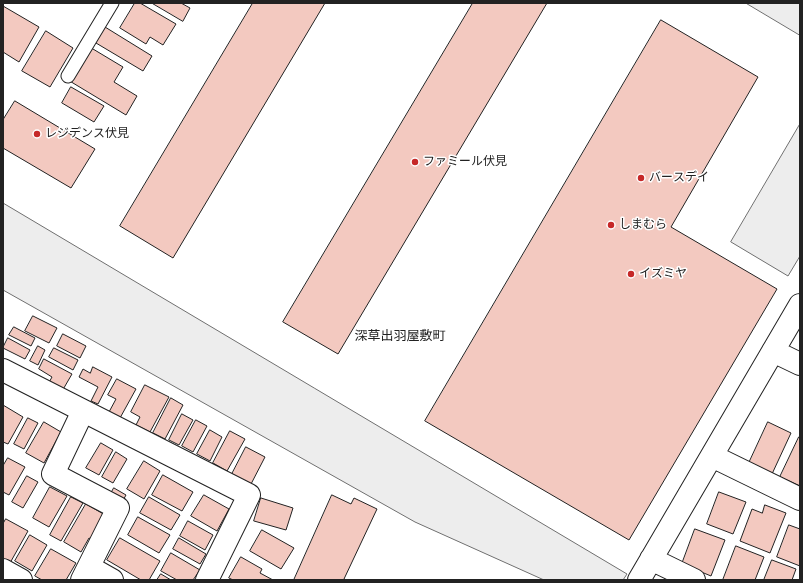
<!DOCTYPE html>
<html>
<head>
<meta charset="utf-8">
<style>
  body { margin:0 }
  #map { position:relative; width:803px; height:583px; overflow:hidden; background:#fff; font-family:"DejaVu Sans",sans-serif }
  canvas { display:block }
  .frame { position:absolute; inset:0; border:4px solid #222; pointer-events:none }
</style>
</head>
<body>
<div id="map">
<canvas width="803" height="583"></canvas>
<div class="frame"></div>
</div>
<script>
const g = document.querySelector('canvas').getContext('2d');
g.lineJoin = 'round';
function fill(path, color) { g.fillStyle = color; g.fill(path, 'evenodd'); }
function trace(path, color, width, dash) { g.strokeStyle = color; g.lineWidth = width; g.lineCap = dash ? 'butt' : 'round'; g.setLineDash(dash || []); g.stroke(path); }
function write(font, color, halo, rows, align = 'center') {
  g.font = font + ' "DejaVu Sans","Noto Sans JP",sans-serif'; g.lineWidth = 3; g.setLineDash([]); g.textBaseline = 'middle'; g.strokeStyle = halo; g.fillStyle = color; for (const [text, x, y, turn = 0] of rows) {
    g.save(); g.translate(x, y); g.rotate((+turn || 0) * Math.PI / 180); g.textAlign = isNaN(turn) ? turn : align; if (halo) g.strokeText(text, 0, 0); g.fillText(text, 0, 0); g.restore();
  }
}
const parking = new Path2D(`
  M 746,3 L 800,3 L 800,35 Z
  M 800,124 L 800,256 L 788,276 L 731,242 Z
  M 3,203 L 627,574 L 623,580 L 544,580 L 415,522 L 3,290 Z`);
const building = new Path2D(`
  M 135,3 L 140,3 L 176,24 L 163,45 L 150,37 L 146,44 L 120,28 Z
  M 152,3 L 181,3 L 190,8 L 183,21 Z
  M 253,3 L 325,3 L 173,258 L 120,226 Z
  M 473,3 L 547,3 L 338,354 L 283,322 Z
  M 3,6 L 39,27 L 19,62 L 3,52 Z
  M 661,20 L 758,77 L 671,227 L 777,289 L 629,540 L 425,421 Z
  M 105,27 L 152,56 L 143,71 L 96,43 Z
  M 46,31 L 73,48 L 50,87 L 22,71 Z
  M 88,46 L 123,67 L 114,82 L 137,96 L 126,115 L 68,80 Z
  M 71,87 L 104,106 L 94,122 L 62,103 Z
  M 15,101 L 95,149 L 71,188 L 3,148 L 3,120 Z
  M 33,316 L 57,328 L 49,343 L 25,331 Z
  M 14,327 L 35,338 L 31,346 L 9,335 Z
  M 63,334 L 86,346 L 80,358 L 57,346 Z
  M 8,338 L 30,350 L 25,359 L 3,348 Z
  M 38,346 L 45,350 L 38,365 L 30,361 Z
  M 54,348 L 78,360 L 73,370 L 49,357 Z
  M 44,359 L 72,374 L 61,393 L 47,386 L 52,377 L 39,369 Z
  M 93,367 L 112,377 L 98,404 L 91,401 L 98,387 L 79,377 L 83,369 L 90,373 Z
  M 117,379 L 136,389 L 120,418 L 109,412 L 116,399 L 108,395 Z
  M 145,385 L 169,397 L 150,432 L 136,425 L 140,417 L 131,412 Z
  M 171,398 L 183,405 L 165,439 L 153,433 Z
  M 3,405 L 23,417 L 8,444 L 3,442 Z
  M 182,414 L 193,420 L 179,445 L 169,440 Z
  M 28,418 L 38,423 L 24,449 L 14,444 Z
  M 196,420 L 207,426 L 193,452 L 182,446 Z
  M 44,422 L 61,432 L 44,463 L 26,453 Z
  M 768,422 L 791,433 L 772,474 L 749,463 Z
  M 210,430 L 222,437 L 210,461 L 197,454 Z
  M 230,431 L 245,439 L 227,471 L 213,463 Z
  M 799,437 L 800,437 L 800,486 L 780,477 Z
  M 101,443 L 113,450 L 99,475 L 86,468 Z
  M 246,447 L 265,457 L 250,486 L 231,476 Z
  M 116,452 L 127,459 L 113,483 L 102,477 Z
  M 8,458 L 25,467 L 9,495 L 3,492 L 3,466 Z
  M 144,461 L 160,471 L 144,499 L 127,489 Z
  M 163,475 L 193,492 L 182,511 L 152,495 Z
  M 27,476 L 38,482 L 23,508 L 12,502 Z
  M 50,487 L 67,496 L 49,527 L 33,518 Z
  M 114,488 L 126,495 L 121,504 L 109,497 Z
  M 719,492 L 746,502 L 733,534 L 707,524 Z
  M 204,495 L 229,509 L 217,531 L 191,516 Z
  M 332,495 L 351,504 L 354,498 L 377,509 L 344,579 L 346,580 L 294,580 Z
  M 71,497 L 83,503 L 61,541 L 50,535 Z
  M 149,497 L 180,515 L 171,530 L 140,513 Z
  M 261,498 L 293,508 L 286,530 L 254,521 Z
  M 86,504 L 107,516 L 93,540 L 89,538 L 81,552 L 64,542 Z
  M 765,505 L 786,513 L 770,553 L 740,541 L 752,509 L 762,513 Z
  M 138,517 L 170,535 L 159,553 L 128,535 Z
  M 6,519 L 28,531 L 10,563 L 3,559 L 3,524 Z
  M 188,521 L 213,535 L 205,550 L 180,536 Z
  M 789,525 L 800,529 L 800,566 L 777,557 Z
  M 695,529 L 725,540 L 711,576 L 682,564 Z
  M 262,530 L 294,548 L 281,569 L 250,551 Z
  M 30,535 L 47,545 L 32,571 L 15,561 Z
  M 120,538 L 160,561 L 149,580 L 141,580 L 107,560 Z
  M 179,538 L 206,554 L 200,564 L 173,549 Z
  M 736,546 L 764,557 L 755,580 L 723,580 Z
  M 51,549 L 76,563 L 66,580 L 42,580 L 35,576 Z
  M 171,553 L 200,570 L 193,580 L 177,580 L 161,571 Z
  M 241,557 L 262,569 L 260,573 L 273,580 L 233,580 L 229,578 Z
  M 772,560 L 796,569 L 792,580 L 764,580 Z
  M 161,574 L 171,580 L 157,580 Z`);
const lane = new Path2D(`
  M 68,76 L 112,3`);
const street = new Path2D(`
  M 773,351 L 800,364
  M 3,370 L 249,495 L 207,580
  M 712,456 L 800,499
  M 651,559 L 694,580
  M 89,567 L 112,580
  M 3,570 L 21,580
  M 82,580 L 118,508 L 53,474 L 83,411
  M 639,580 L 800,305`);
const markers = [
  [37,134,4,"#c62828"],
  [415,162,4,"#c62828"],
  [641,178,4,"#c62828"],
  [611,225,4,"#c62828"],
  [631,274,4,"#c62828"]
];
const poiNames = [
  ["レジデンス伏見",45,134],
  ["ファミール伏見",423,162],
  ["バースデイ",649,178],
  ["しまむら",619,225],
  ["イズミヤ",639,274]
];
const neighbourhoodNames = [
  ["深草出羽屋敷町",400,337]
];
fill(parking, '#ededed');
trace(parking, '#6f6f6f', 1);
fill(building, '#f3c9c0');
trace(building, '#222', 1);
trace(lane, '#222', 15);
trace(street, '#222', 24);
trace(lane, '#fff', 13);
trace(street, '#fff', 22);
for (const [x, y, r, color] of markers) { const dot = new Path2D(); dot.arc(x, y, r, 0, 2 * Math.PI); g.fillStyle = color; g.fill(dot); trace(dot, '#fff', 1.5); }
write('12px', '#222', '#fff', poiNames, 'left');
write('13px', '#222', '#fff', neighbourhoodNames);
</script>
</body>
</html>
